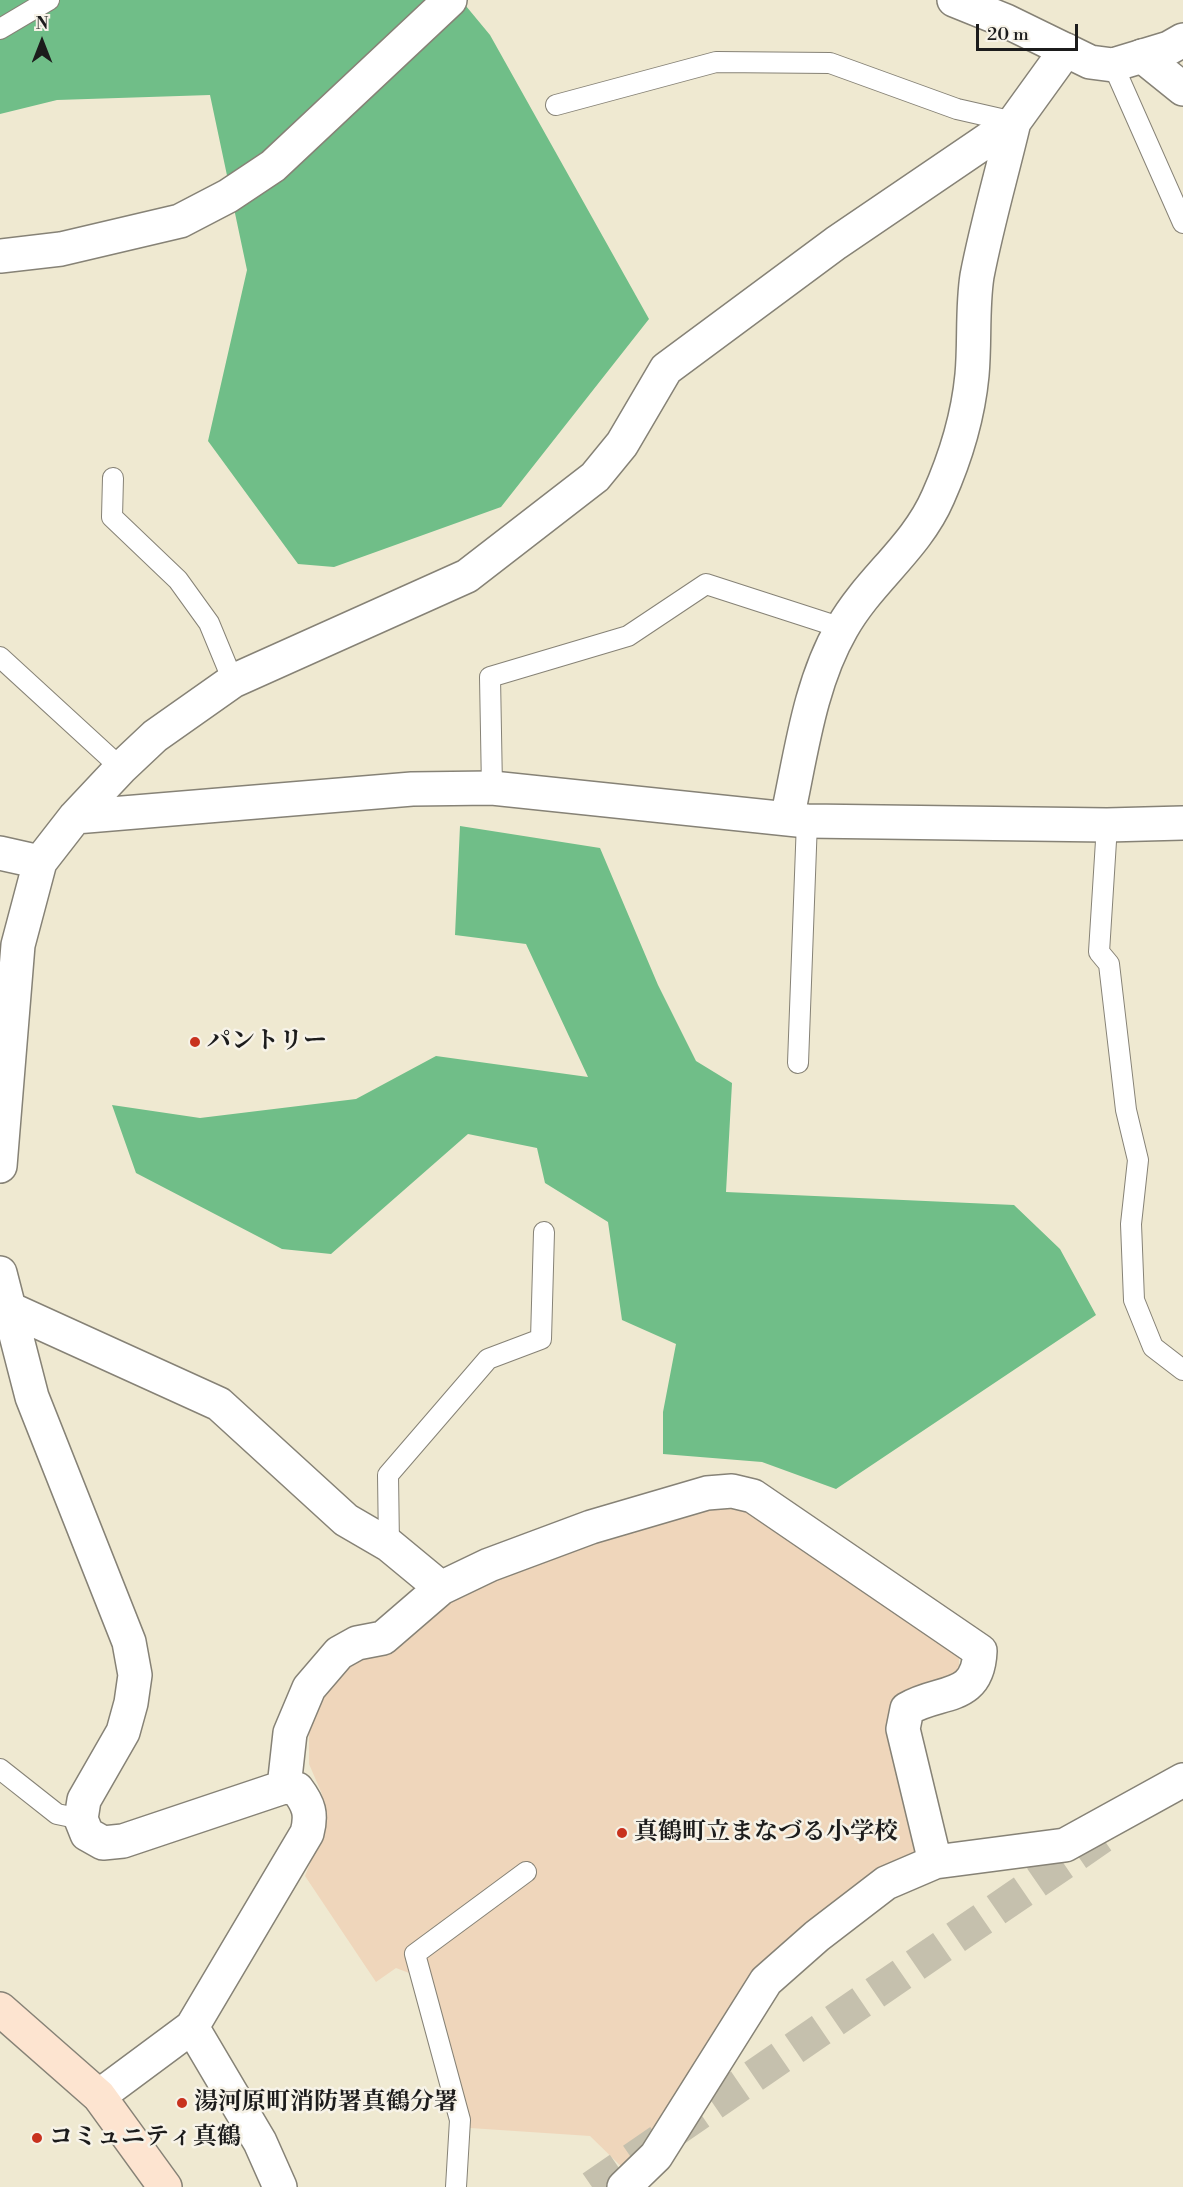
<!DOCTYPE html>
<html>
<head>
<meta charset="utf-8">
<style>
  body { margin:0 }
  #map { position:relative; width:1183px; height:2187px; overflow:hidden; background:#efe9d1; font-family:"Libre Bodoni",serif }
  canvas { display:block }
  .north { position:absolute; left:12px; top:12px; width:60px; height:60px; -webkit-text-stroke:4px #f7f3e8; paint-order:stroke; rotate:0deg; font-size:16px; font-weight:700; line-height:24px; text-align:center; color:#1c1c1c }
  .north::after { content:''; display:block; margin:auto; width:21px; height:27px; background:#1c1c1c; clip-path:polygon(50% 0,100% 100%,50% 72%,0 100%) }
  .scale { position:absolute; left:976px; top:24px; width:102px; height:27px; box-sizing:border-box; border:3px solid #1c1c1c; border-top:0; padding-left:8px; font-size:18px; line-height:21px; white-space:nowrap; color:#1c1c1c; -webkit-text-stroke:4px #f7f3e8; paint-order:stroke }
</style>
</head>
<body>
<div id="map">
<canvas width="1183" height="2187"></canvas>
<div class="north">N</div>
<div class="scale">20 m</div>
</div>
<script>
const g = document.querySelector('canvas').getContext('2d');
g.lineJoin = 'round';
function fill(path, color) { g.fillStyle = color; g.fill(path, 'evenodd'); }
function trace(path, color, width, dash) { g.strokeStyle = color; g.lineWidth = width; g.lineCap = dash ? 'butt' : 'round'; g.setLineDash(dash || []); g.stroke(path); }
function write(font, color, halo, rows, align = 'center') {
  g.font = font + ' "Libre Bodoni","Noto Serif JP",serif'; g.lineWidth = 5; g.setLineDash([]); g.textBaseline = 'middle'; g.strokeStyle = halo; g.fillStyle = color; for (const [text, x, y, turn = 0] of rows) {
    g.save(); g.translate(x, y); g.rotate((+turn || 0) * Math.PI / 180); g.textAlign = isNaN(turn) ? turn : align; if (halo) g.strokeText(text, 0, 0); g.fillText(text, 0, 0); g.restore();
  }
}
const built = new Path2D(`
  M 735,1500 L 959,1656 L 959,1675 L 914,1692 L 923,1842 L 914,1868 L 770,1971 L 630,2175 L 590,2136 L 470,2128 L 417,1976 L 396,1968 L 376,1982 L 305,1876 L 325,1825 L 322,1794 L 309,1764 L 309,1732 L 319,1702 L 348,1663 L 495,1571 Z`);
const forest = new Path2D(`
  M 0,0 L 461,0 L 490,35 L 649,319 L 501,507 L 334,567 L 298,564 L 208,441 L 247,270 L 210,95 L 57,100 L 0,114 Z
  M 460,826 L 600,848 L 658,985 L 696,1061 L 732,1083 L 726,1192 L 1014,1205 L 1060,1249 L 1096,1315 L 836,1489 L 762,1462 L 663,1454 L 663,1412 L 676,1344 L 622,1320 L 608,1222 L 545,1183 L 537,1148 L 468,1134 L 331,1254 L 282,1249 L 136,1173 L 112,1105 L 200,1118 L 356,1099 L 436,1056 L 588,1077 L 526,944 L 455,935 Z`);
const trunkTunnel = new Path2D(`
  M 592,2187 L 1102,1837`);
const service = new Path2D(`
  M 0,29 L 49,0
  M 1113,65 L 1183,223
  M 556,105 L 716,62 L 830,63 L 957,109 L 1014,122
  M 113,478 L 112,517 L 178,580 L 209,623 L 233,681
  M 0,657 L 121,768
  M 492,788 L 490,677 L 628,636 L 706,584 L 842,628
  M 1107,825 L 1099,952 L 1109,964 L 1126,1110 L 1138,1160 L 1131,1224 L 1134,1300 L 1153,1347 L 1183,1370
  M 798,1063 L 807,821
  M 389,1545 L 388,1475 L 488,1359 L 541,1339 L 544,1232
  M 0,1769 L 57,1814 L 81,1819
  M 456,2187 L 460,2120 L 415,1954 L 526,1872`);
const minor = new Path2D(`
  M 1142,56 L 1183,89
  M 75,817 L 412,789 L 492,788 L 807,821 L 1107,825 L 1183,823
  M 787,819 C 801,755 809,685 842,628 C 869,580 916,548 938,497 C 955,459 968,417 972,375 C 975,343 972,308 977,276 C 987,224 1002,173 1014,122
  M 0,853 L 40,862
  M 0,1166 L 18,945 L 40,862 L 75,817 L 121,768 L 155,736 L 233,681 L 467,576 L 595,477 L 622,444 L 666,369 L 836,243 L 1014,122 L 1066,50
  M 0,1273 L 32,1397 L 129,1642 L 135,1675 L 131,1703 L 123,1732 L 84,1800 L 81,1819 L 87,1834 L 103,1843 L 123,1841 L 284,1787 L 297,1789 C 309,1805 312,1814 307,1833 L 192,2027 L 99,2096
  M 10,1309 L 219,1404 L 346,1520 L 389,1545 L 441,1588 L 383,1638 L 357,1643 L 339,1653 L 309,1688 L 290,1733 L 284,1787
  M 441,1588 L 489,1565 L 591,1527 L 707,1493 L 732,1491 L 753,1496 L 980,1651 C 978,1702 940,1689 907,1709 L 903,1729 L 935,1862
  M 192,2027 L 260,2142 L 280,2187
  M 624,2187 L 656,2156 L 766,1981 L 817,1936 L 886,1883 L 935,1862 L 1065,1845 L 1183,1780`);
const tertiary = new Path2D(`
  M 954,0 L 1006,21 L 1090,62 L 1113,65 L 1169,48 L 1183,40
  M 0,256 L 61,249 L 180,221 L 228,196 L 273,166 L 450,0`);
const secondary = new Path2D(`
  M 0,2009 L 99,2096 L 165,2187`);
const markers = [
  [195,1042,6,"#c8321e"],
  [622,1833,6,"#c8321e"],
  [182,2103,6,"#c8321e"],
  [37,2138,6,"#c8321e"]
];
const poiNames = [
  ["パントリー",207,1042],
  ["真鶴町立まなづる小学校",634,1833],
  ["湯河原町消防署真鶴分署",194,2103],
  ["コミュニティ真鶴",49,2138]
];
fill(built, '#efd6bb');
fill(forest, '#70be88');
trace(trunkTunnel, '#c5c0ad', 33, [33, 16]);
trace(service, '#868276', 22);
trace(minor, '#868276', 36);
trace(tertiary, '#868276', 36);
trace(secondary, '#868276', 36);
trace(service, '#fff', 20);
trace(minor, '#fff', 33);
trace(tertiary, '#fff', 33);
trace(secondary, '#fde4d0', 33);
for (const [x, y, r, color] of markers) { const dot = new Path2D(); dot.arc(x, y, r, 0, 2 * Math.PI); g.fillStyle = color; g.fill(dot); trace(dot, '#f7f3e8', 2); }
write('bold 24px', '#1c1c1c', '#f7f3e8', poiNames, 'left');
</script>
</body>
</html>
